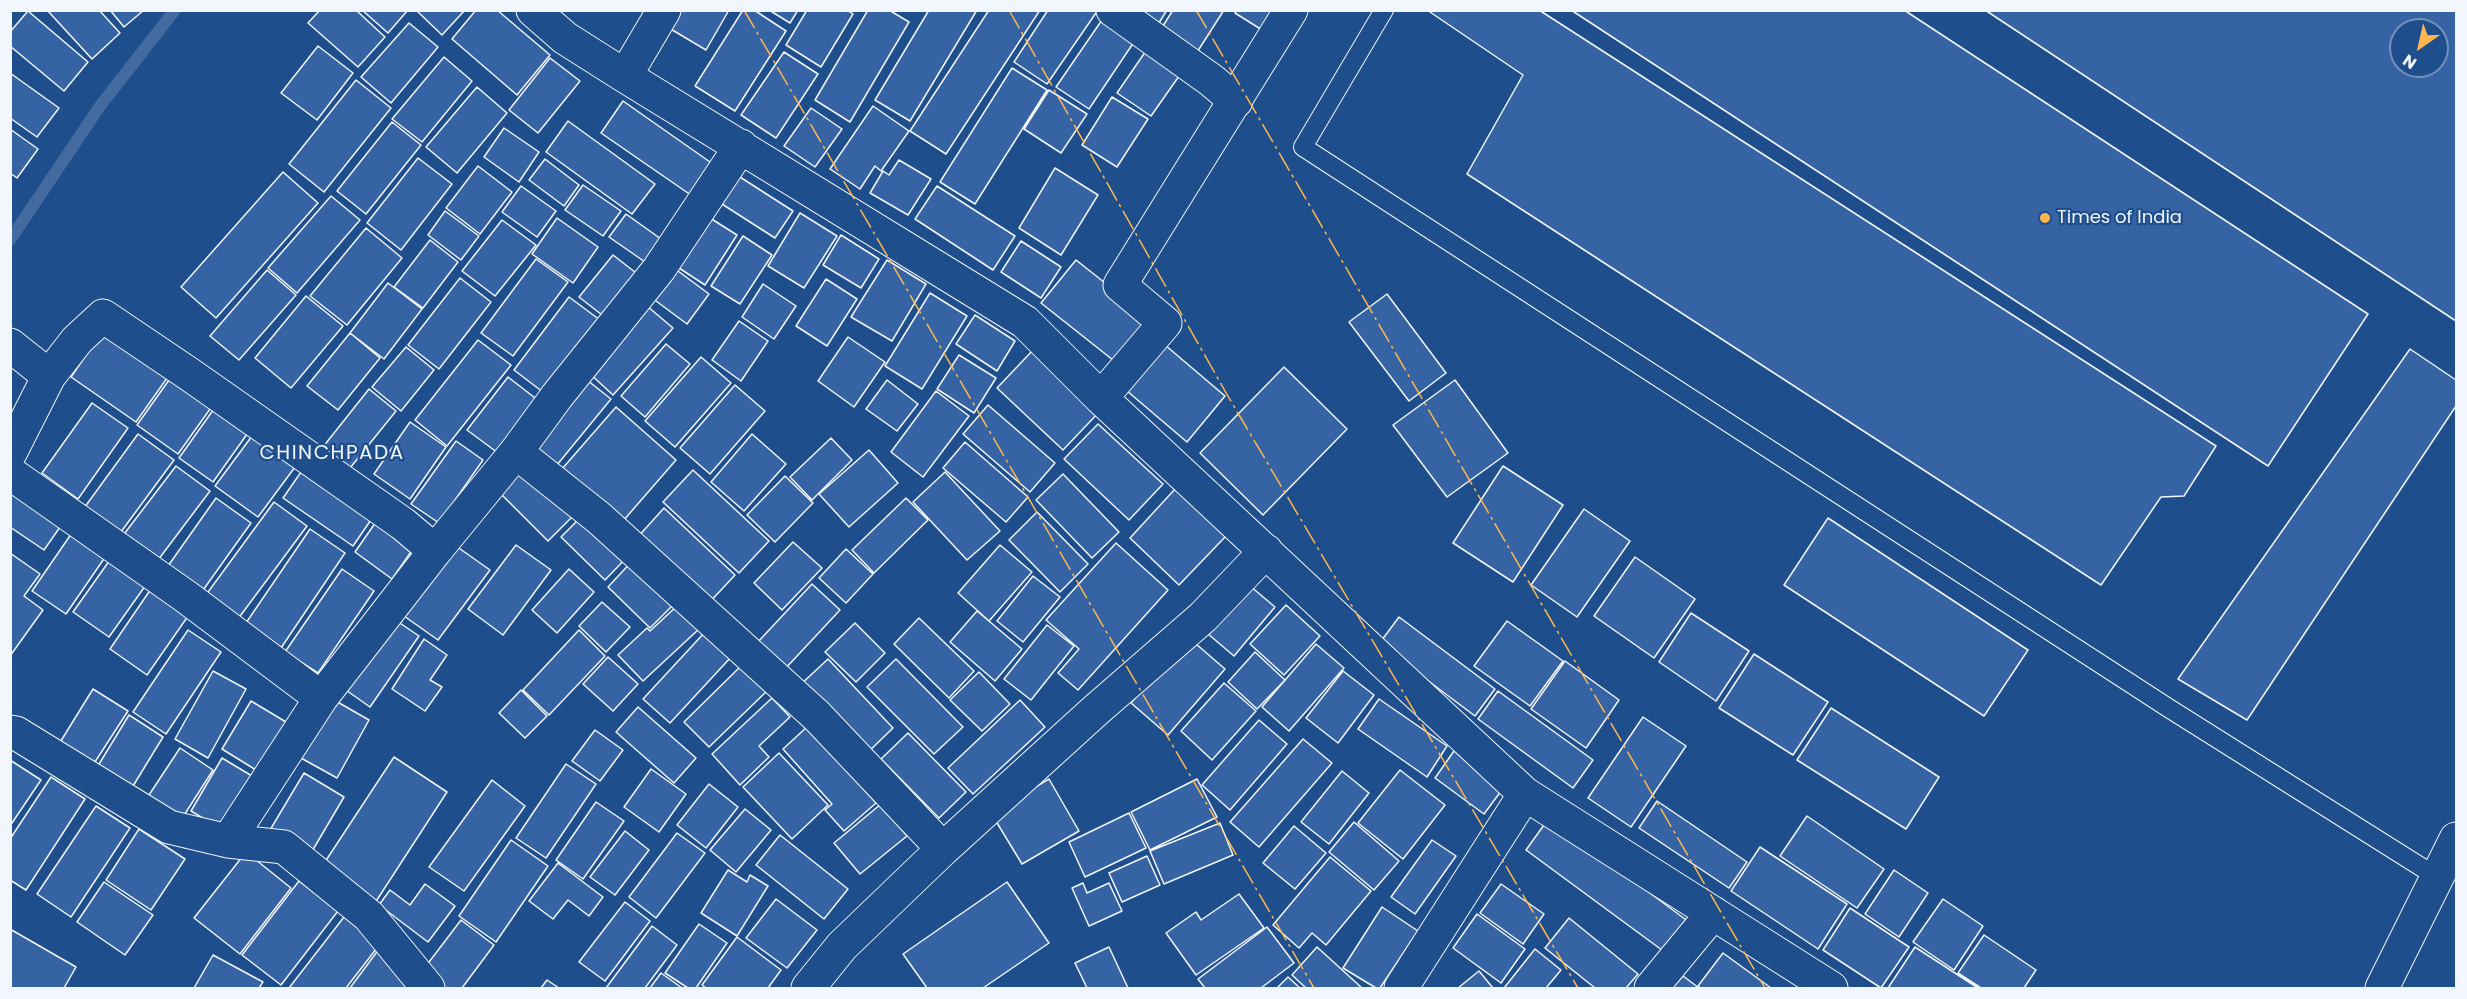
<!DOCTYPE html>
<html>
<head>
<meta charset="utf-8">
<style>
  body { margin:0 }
  #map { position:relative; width:2467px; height:999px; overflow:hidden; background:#1f4e8c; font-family:Poppins,sans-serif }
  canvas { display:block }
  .frame { position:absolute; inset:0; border:12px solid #f2f6ff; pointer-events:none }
  .north { position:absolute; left:2389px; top:18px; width:60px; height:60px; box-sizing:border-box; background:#1f4e8c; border:2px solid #7391ba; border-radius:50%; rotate:214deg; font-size:16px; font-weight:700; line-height:24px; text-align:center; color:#f2f6ff }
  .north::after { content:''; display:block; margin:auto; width:21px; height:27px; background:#ffb74d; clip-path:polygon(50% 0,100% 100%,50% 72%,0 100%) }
</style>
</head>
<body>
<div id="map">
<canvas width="2467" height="999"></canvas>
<div class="frame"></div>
<div class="north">N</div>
</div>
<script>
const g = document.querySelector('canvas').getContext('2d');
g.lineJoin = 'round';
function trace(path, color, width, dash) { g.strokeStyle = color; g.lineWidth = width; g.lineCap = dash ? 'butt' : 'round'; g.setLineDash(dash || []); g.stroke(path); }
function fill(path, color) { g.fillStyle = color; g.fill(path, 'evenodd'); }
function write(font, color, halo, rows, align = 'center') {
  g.font = font + ' Poppins,sans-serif'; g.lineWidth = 4.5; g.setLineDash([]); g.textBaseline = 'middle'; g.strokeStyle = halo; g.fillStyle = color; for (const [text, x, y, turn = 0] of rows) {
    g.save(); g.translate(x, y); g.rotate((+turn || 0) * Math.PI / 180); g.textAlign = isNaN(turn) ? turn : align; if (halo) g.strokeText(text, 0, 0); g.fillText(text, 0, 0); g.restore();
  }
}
const stream = new Path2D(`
  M 10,240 L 100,106 L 175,10`);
const building = new Path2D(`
  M 47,10 L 99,10 L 120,33 L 92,59 Z
  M 110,10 L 144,10 L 124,27 Z
  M 320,10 L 356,10 L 385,37 L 358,67 L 308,23 Z
  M 362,10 L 408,10 L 388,33 Z
  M 416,10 L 465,10 L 442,35 Z
  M 476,10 L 497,10 L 550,55 L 517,95 L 452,39 Z
  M 680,10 L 729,10 L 706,50 L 669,28 Z
  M 743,10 L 754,10 L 786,31 L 735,111 L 695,86 Z
  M 769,10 L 798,10 L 790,23 Z
  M 807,10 L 847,10 L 853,14 L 821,67 L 786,45 Z
  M 868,10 L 889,10 L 909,22 L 850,122 L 815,100 Z
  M 929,10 L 977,10 L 910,121 L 875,100 Z
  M 989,10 L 1040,10 L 946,154 L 910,131 Z
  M 1048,10 L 1098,10 L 1047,84 L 1014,62 Z
  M 1117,10 L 1167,10 L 1152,34 Z
  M 1173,10 L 1224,10 L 1194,57 L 1158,34 Z
  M 1237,10 L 1285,10 L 1270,35 L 1235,13 Z
  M 1427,10 L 1539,10 L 2216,446 L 2184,496 L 2161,497 L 2101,585 L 1467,174 L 1523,75 Z
  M 1571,10 L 1904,10 L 2368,314 L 2268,466 Z
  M 1985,10 L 2456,10 L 2456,321 ZM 2401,30 L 2437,30 L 2437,66 L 2401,66 Z
  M 28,11 L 88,62 L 64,91 L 10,46 L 10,32 Z
  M 1104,17 L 1136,39 L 1089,109 L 1056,87 Z
  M 409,23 L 438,47 L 391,103 L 361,77 Z
  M 1150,45 L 1184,69 L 1151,116 L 1117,93 Z
  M 318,46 L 353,73 L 317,120 L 281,93 Z
  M 784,52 L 818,74 L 776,138 L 741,115 Z
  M 444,57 L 472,81 L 422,142 L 392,119 Z
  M 550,58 L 580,81 L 538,133 L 509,110 Z
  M 1012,68 L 1047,90 L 975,204 L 940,182 Z
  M 10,73 L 59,108 L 37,137 L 10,118 Z
  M 356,80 L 391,108 L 324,192 L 289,164 Z
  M 477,87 L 507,113 L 457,173 L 426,147 Z
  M 1049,90 L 1087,114 L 1061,153 L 1024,129 Z
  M 1112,97 L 1148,119 L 1117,167 L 1082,145 Z
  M 623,101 L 720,169 L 698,200 L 601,133 Z
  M 873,106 L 909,131 L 881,171 L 875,166 L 860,189 L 830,169 Z
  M 811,108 L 842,129 L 815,167 L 784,146 Z
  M 568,121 L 655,184 L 632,214 L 546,152 Z
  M 392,122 L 421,145 L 366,214 L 337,191 Z
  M 504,128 L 539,152 L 519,182 L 484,157 Z
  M 10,129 L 38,149 L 17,178 L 10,173 Z
  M 418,158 L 452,184 L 401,250 L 367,223 Z
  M 545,159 L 579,185 L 564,206 L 529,180 Z
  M 899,160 L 931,179 L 908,215 L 870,193 L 883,171 L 889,175 Z
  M 478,166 L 512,192 L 480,234 L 446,208 Z
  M 1055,168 L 1098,195 L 1061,255 L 1019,228 Z
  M 729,170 L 793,211 L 775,238 L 711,197 Z
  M 283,172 L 318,203 L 216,318 L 181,287 Z
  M 583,185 L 621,211 L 603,236 L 565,210 Z
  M 521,186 L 556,211 L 537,237 L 502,212 Z
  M 937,186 L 1015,236 L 993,270 L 915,219 Z
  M 331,196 L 360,220 L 297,293 L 268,268 Z
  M 445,211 L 479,236 L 461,260 L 428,235 Z
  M 800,213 L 837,236 L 804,288 L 768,266 Z
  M 626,214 L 661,239 L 645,262 L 609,237 Z
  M 557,218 L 598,247 L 573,283 L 532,254 Z
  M 710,218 L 737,235 L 705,285 L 679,268 Z
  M 502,220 L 536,245 L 495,296 L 462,271 Z
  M 366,228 L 402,258 L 347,325 L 310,296 Z
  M 841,235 L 879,259 L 861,288 L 823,265 Z
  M 743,236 L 772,255 L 740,304 L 711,286 Z
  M 430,240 L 458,262 L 423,308 L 394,287 Z
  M 1021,241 L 1061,267 L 1041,298 L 1001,272 Z
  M 613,255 L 640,276 L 606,318 L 579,297 Z
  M 536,259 L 568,282 L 513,356 L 481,333 Z
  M 887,260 L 926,284 L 892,341 L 851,317 Z
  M 1076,260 L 1152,320 L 1118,364 L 1041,303 Z
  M 674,268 L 709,294 L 687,324 L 652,298 Z
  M 267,270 L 296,295 L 239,360 L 210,336 Z
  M 460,278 L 491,302 L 439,369 L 408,345 Z
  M 826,279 L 857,299 L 827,346 L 796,326 Z
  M 388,283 L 422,309 L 384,359 L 350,333 Z
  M 763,284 L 796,306 L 774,339 L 742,317 Z
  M 930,293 L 967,316 L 922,389 L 885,366 Z
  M 1387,294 L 1446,373 L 1409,401 L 1349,322 Z
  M 306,296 L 343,326 L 291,388 L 255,358 Z
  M 569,297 L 604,323 L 548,396 L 514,370 Z
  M 647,306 L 673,328 L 613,395 L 588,372 Z
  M 975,315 L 1015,341 L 997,371 L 956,344 Z
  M 739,321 L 768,341 L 741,381 L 712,360 Z
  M 106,326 L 172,371 L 136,422 L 71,377 Z
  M 350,333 L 380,358 L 338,410 L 307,386 Z
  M 848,337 L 885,362 L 854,407 L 818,381 Z
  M 1158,339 L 1225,396 L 1187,442 L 1120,385 Z
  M 478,340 L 511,365 L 447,446 L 415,420 Z
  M 666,344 L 690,364 L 645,417 L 621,396 Z
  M 406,347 L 434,370 L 401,411 L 372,387 Z
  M 1034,349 L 1100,411 L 1063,450 L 997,388 Z
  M 2410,349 L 2456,380 L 2456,406 L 2247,720 L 2178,679 Z
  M 959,355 L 996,378 L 974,413 L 937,389 Z
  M 701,357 L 731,383 L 675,447 L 645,421 Z
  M 1284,367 L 1347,429 L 1263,515 L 1200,453 Z
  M 174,373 L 215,402 L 178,454 L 137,425 Z
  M 582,376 L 611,399 L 552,471 L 523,448 Z
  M 508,377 L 539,401 L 498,453 L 467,430 Z
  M 887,380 L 918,404 L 897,431 L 866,409 Z
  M 1455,380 L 1508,453 L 1447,497 L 1393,425 Z
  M 735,385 L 765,411 L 710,474 L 680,448 Z
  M 369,389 L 396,411 L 346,473 L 319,452 Z
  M 936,391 L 969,416 L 923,477 L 891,452 Z
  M 92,403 L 128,428 L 78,499 L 42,473 Z
  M 988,405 L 1055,463 L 1030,492 L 963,434 Z
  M 216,406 L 250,430 L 213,482 L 179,458 Z
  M 616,407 L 676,460 L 623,521 L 562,469 Z
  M 410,422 L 446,447 L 410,499 L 374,474 Z
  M 1098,424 L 1163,484 L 1129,520 L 1064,459 Z
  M 138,434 L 174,460 L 115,540 L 79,515 Z
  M 752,434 L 786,464 L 744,511 L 711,482 Z
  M 252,436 L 295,467 L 258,517 L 215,486 Z
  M 831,438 L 852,460 L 812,500 L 790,477 Z
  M 456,441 L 483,460 L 439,523 L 411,504 Z
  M 965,442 L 1028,497 L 1006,522 L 943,468 Z
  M 869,450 L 898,483 L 849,527 L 819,494 Z
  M 306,465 L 375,514 L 353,546 L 283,498 Z
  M 528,465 L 576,513 L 548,541 L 500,493 Z
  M 176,466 L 210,491 L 152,568 L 118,542 Z
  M 1503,466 L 1563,505 L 1513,582 L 1453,543 Z
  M 693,470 L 769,541 L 739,573 L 663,502 Z
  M 945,472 L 1000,531 L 967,560 L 913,502 Z
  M 1063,474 L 1119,532 L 1092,558 L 1036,500 Z
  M 785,476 L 813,503 L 775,542 L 747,515 Z
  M 1176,488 L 1226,536 L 1179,585 L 1130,538 Z
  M 10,489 L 67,517 L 44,550 L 10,527 Z
  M 216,498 L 251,523 L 196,600 L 161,576 Z
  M 906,498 L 928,520 L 874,573 L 852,550 Z
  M 274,502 L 307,526 L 235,623 L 203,599 Z
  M 664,508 L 735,575 L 707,605 L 636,539 Z
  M 1584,509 L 1630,541 L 1577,617 L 1531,585 Z
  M 587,511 L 630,554 L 605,580 L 561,537 Z
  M 1037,512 L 1088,564 L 1060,592 L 1009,540 Z
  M 1828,518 L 2028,650 L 1984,716 L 1784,585 Z
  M 378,519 L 415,546 L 392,579 L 355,552 Z
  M 76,527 L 110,550 L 66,614 L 32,591 Z
  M 310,529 L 345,553 L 281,648 L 246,623 Z
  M 793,542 L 822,568 L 782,610 L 754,583 Z
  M 1116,543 L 1168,590 L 1078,690 L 1058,673 L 1079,649 L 1046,620 Z
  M 516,545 L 551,570 L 503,635 L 468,609 Z
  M 1000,545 L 1032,572 L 989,621 L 958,593 Z
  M 456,546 L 490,570 L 438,640 L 404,616 Z
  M 846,549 L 873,574 L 846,603 L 819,578 Z
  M 10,553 L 40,574 L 24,596 L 43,610 L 10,656 Z
  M 112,557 L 148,582 L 109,637 L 73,612 Z
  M 1635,557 L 1695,599 L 1654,658 L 1594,616 Z
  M 635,558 L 678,600 L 650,628 L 608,587 Z
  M 342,569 L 374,591 L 318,673 L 285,652 Z
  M 569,569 L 594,592 L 557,633 L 532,610 Z
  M 1033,576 L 1060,597 L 1023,642 L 997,621 Z
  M 1243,580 L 1275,607 L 1234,656 L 1201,628 Z
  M 155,583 L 193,609 L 147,675 L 110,649 Z
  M 812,584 L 840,610 L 784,670 L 756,644 Z
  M 602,602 L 630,627 L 606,652 L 579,626 Z
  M 1286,605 L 1320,636 L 1284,675 L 1250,644 Z
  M 677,606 L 699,629 L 643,681 L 618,655 L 647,628 L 650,631 Z
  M 977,611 L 1022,649 L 995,681 L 950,642 Z
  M 1691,613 L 1749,651 L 1716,701 L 1659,662 Z
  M 391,617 L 419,636 L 370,707 L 343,688 Z
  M 1399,617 L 1495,689 L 1475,716 L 1379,644 Z
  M 919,618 L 974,671 L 949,698 L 894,644 Z
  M 1507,621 L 1563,661 L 1530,706 L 1474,666 Z
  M 855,623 L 885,653 L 856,682 L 825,652 Z
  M 1047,625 L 1074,646 L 1031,700 L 1004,679 Z
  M 188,630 L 221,652 L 166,734 L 133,712 Z
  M 579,630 L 605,656 L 549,715 L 523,690 Z
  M 706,631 L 732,656 L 670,723 L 643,699 Z
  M 1188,637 L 1225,669 L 1168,735 L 1131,703 Z
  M 424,639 L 447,655 L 430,680 L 442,687 L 425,711 L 392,689 Z
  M 1316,644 L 1344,668 L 1289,731 L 1262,707 Z
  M 1255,652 L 1285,680 L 1257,709 L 1228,682 Z
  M 1754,654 L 1828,702 L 1793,755 L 1719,708 Z
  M 608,657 L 638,684 L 613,711 L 583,684 Z
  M 828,659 L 893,728 L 864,756 L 798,687 Z
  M 896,659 L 963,727 L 934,754 L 867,687 Z
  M 1565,661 L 1619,700 L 1586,748 L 1531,709 Z
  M 743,664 L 768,690 L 709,747 L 684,722 Z
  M 213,671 L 246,689 L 208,758 L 175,739 Z
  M 1343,671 L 1374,695 L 1338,743 L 1306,718 Z
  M 979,672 L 1010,704 L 982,731 L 950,700 Z
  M 1224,683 L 1256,711 L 1212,760 L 1181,731 Z
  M 93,689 L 128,711 L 93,765 L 59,744 Z
  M 521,690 L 547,716 L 525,738 L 499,713 Z
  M 1498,691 L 1593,760 L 1573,788 L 1478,719 Z
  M 772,698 L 790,717 L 759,746 L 769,757 L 740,785 L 712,754 Z
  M 1379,699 L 1447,746 L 1427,777 L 1358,729 Z
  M 334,700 L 369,720 L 337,778 L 301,758 Z
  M 1020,700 L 1045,727 L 973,794 L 948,768 Z
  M 251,701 L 286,722 L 256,770 L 222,749 Z
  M 638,707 L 696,758 L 674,783 L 616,732 Z
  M 1831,708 L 1939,777 L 1906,829 L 1797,760 Z
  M 129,715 L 163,737 L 130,791 L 96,769 Z
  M 1643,717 L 1686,746 L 1631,827 L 1588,798 Z
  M 1259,720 L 1287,744 L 1230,810 L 1202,785 Z
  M 808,726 L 876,803 L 844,831 L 825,810 L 832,804 L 783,749 Z
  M 595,730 L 623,750 L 600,781 L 572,761 Z
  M 908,733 L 966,792 L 939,818 L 881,759 Z
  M 1303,739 L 1332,763 L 1259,847 L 1230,822 Z
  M 180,748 L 213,770 L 181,820 L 147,798 Z
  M 1454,751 L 1504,787 L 1484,814 L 1435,778 Z
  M 779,753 L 828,805 L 792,839 L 743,787 Z
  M 394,757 L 447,792 L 373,906 L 319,871 Z
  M 222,758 L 257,779 L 226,832 L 191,811 Z
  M 10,760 L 41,780 L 10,826 Z
  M 566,764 L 596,784 L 546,858 L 516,838 Z
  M 651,769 L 686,794 L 659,832 L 624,807 Z
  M 1400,770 L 1445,805 L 1403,859 L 1358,823 Z
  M 1342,771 L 1369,793 L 1329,844 L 1301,822 Z
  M 304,773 L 344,797 L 311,853 L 270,830 Z
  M 51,777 L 85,799 L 26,890 L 10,880 L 10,839 Z
  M 1049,779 L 1079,831 L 1022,864 L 991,813 Z
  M 1197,779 L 1217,817 L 1150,850 L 1131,812 Z
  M 492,780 L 525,806 L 464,891 L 429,867 Z
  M 709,784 L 738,807 L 706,848 L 677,825 Z
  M 1657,801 L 1747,862 L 1729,888 L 1639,828 Z
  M 596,802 L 624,821 L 583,879 L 556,860 Z
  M 881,804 L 907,836 L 860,874 L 834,843 Z
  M 96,806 L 130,828 L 71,917 L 37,894 Z
  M 745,809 L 771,830 L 736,872 L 710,850 Z
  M 1129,813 L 1146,848 L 1085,877 L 1069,842 Z
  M 1807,816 L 1884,869 L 1857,908 L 1780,856 Z
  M 1549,818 L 1693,925 L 1670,956 L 1526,850 Z
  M 1354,822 L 1399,861 L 1374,890 L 1329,852 Z
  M 1220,823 L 1233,855 L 1164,884 L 1150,851 Z
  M 1294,826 L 1326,853 L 1295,889 L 1263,863 Z
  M 139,829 L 185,859 L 151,910 L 106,880 Z
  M 625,831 L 649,850 L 615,895 L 590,877 Z
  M 677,833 L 705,853 L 656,918 L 629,897 Z
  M 780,835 L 848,889 L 824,919 L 756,865 Z
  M 511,840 L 548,866 L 496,942 L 459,916 Z
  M 1432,840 L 1456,856 L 1415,914 L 1391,897 Z
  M 1760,847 L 1847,904 L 1818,949 L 1731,891 Z
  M 246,852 L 291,888 L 240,954 L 194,918 Z
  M 1147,856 L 1160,885 L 1122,902 L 1109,873 Z
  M 1330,857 L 1371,891 L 1326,945 L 1312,933 L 1299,948 L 1273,925 Z
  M 558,863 L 603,897 L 589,916 L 568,900 L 553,919 L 529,901 Z
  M 728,870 L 747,882 L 750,875 L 768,886 L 737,936 L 701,913 Z
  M 1894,870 L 1928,893 L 1899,937 L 1865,914 Z
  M 299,881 L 338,911 L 281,985 L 242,955 Z
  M 104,882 L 153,915 L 125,955 L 77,922 Z
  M 1007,882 L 1049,943 L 983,988 L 927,988 L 903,954 Z
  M 1083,883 L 1087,893 L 1109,883 L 1122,911 L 1089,926 L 1072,888 Z
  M 425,884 L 455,906 L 428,942 L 379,905 L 390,890 L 410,905 Z
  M 1501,884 L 1544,914 L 1523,944 L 1480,913 Z
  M 1239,894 L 1264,928 L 1196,975 L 1166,933 L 1196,912 L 1201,920 Z
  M 776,899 L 817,930 L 787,968 L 746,938 Z
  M 1943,899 L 1983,926 L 1954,970 L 1913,942 Z
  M 625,902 L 650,921 L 605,981 L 579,962 Z
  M 1382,907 L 1418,931 L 1380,988 L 1376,988 L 1343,968 Z
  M 1850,908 L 1909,947 L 1881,988 L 1823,950 Z
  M 1477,914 L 1525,949 L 1501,983 L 1453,948 Z
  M 344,917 L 380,944 L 346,988 L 289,988 Z
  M 1569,918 L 1638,974 L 1626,988 L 1595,988 L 1545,948 Z
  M 461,920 L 494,945 L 462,988 L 440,988 L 420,974 Z
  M 699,924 L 727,943 L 696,988 L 688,988 L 665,973 Z
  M 652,926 L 677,945 L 645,988 L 606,988 Z
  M 1267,927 L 1294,963 L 1261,988 L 1205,988 L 1198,979 Z
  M 10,929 L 76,967 L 64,988 L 10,988 Z
  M 1984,935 L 2036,970 L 2024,988 L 1981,988 L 1958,973 Z
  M 737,937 L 781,970 L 768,988 L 706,988 L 702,985 Z
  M 1109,947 L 1128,988 L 1087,988 L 1075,963 Z
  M 1317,947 L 1362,988 L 1306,988 L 1292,975 Z
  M 1915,947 L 1978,988 L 1888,988 Z
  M 379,949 L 416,976 L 406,988 L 350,988 Z
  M 1535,949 L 1561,970 L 1546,988 L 1504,988 Z
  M 1723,953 L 1771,988 L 1701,988 L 1698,986 Z
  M 213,955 L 263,982 L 259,988 L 194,988 Z
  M 1479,971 L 1493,988 L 1458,988 Z
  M 661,973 L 682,988 L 650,988 Z
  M 1683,976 L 1699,988 L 1672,988 Z
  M 1288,977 L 1300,988 L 1277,988 Z
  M 547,980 L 559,988 L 541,988 Z`);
const service = new Path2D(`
  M 1384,10 L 1303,147 L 2170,709 L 2437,877`);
const minor = new Path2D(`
  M 533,10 L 565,38 L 625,76 L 1025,322 L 1101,398 L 1525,794 L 1831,988
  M 1113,10 L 1211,80 L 1236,101
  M 625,76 L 664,10
  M 10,345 L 49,376 L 77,340 L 103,316 L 189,374 L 403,524 L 435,551 L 516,452 L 599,518 L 817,716 L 943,849
  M 1101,398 L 1165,323 L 1120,285 L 1291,10
  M 516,452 L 557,396 L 659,269 L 741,146
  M 10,453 L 49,376
  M 10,473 L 185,596 L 321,698
  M 10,732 L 16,733 L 169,827 L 228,841 L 284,847 L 369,916 L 428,988
  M 228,841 L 321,698 L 435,551
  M 808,988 L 842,946 L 943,849 L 1096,710 L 1203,617 L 1266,551
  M 1401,988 L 1525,794
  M 1651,988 L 1713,913`);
const primary = new Path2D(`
  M 2382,988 L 2456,839`);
const power = new Path2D(`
  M 744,10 L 1314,988
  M 1009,10 L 1229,398 L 1578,988
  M 1196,10 L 1765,988`);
const markers = [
  [2045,218,6,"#ffb74d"]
];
const poiNames = [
  ["Times of India",2057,218]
];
const neighbourhoodNames = [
  ["CHINCHPADA",332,454]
];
trace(stream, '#446ba0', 12);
fill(building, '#3563a3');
trace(building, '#f2f6ff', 1.5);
trace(service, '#f2f6ff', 20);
trace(minor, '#f2f6ff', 35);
trace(primary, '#f2f6ff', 35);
trace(service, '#1f4e8c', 18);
trace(minor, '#1f4e8c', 33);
trace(primary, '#1f4e8c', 33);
trace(power, '#ffb74d', 1.5, [21, 4.5, 3, 4.5]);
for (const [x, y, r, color] of markers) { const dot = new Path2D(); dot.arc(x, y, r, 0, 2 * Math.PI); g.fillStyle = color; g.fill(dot); trace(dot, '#1f4e8c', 2); }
write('18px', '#f2f6ff', '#1f4e8c', poiNames, 'left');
g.letterSpacing = '1.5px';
write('20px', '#f2f6ff', '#1f4e8c', neighbourhoodNames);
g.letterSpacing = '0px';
</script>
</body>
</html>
